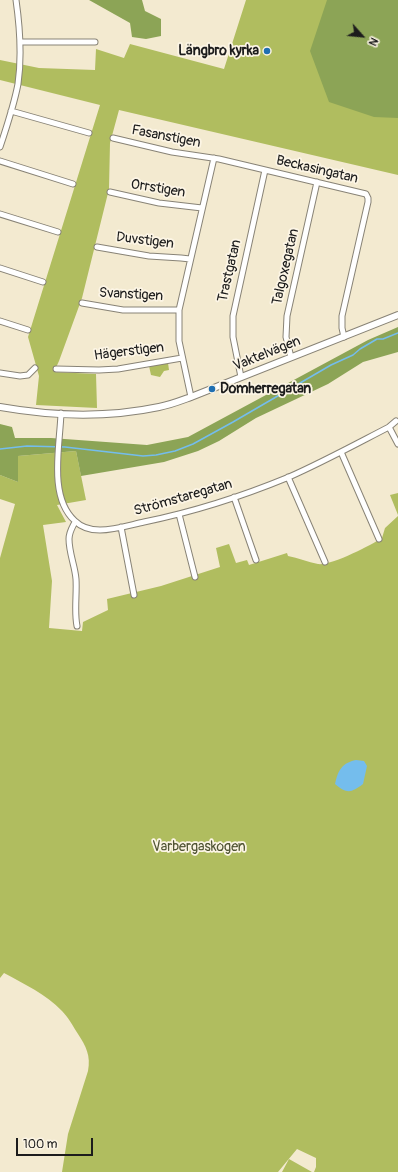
<!DOCTYPE html>
<html>
<head>
<meta charset="utf-8">
<style>
  body { margin:0 }
  #map { position:relative; width:398px; height:1172px; overflow:hidden; background:#f3ead0; font-family:Pangolin,sans-serif }
  canvas { display:block }
  .north { position:absolute; left:342px; top:16px; width:40px; height:40px; -webkit-text-stroke:3px #fcf5e5; paint-order:stroke; rotate:117deg; font-size:11px; font-weight:700; line-height:16px; text-align:center; color:#1c1c1c }
  .north::after { content:''; display:block; margin:auto; width:14px; height:18px; background:#1c1c1c; clip-path:polygon(50% 0,100% 100%,50% 72%,0 100%) }
  .scale { position:absolute; left:16px; top:1138px; width:77px; height:18px; box-sizing:border-box; border:2px solid #1c1c1c; border-top:0; padding-left:5px; font-size:12px; line-height:14px; white-space:nowrap; color:#1c1c1c; -webkit-text-stroke:3px #fcf5e5; paint-order:stroke }
</style>
</head>
<body>
<div id="map">
<canvas width="398" height="1172"></canvas>
<div class="north">N</div>
<div class="scale">100 m</div>
</div>
<script>
const g = document.querySelector('canvas').getContext('2d');
g.lineJoin = 'round';
function fill(path, color) { g.fillStyle = color; g.fill(path, 'evenodd'); }
function trace(path, color, width, dash) { g.strokeStyle = color; g.lineWidth = width; g.lineCap = dash ? 'butt' : 'round'; g.setLineDash(dash || []); g.stroke(path); }
function write(font, color, halo, rows, align = 'center') {
  g.font = font + ' Pangolin,sans-serif'; g.lineWidth = 3.5; g.setLineDash([]); g.textBaseline = 'middle'; g.strokeStyle = halo; g.fillStyle = color; for (const [text, x, y, turn = 0] of rows) {
    g.save(); g.translate(x, y); g.rotate((+turn || 0) * Math.PI / 180); g.textAlign = isNaN(turn) ? turn : align; if (halo) g.strokeText(text, 0, 0); g.fillText(text, 0, 0); g.restore();
  }
}
const green = new Path2D(`
  M 246,0 L 398,0 L 398,175 L 119,110 L 110,143 L 109,189 L 82,298 L 59,361 L 54,372 L 96,374 L 97,408 L 36,405 L 39,376 L 28,337 L 100,105 L 0,80 L 0,60 L 39,68 L 95,70 L 96,49 L 124,58 L 130,44 L 224,69 Z
  M 168,363 L 169,370 L 164,371 L 160,377 L 151,375 L 149,366 Z
  M 76,451 L 86,500 L 57,505 L 66,522 L 43,525 L 52,581 L 49,628 L 82,631 L 83,622 L 108,610 L 107,599 L 161,586 L 220,567 L 216,548 L 229,544 L 236,563 L 247,560 L 249,565 L 287,553 L 288,556 C 298,558 308,562 318,564 C 331,566 371,545 382,538 L 385,528 L 398,516 L 398,1172 L 314,1172 L 316,1167 L 316,1158 L 297,1149 L 278,1172 L 62,1172 L 68,1134 L 88,1071 C 91,1056 86,1046 78,1034 C 73,1026 68,1017 62,1011 C 46,994 24,984 4,973 L 0,978 L 0,558 L 15,504 L 0,499 L 0,475 L 18,482 L 18,456 Z
  M 398,493 L 398,515 L 390,495 Z
  M 289,1159 L 312,1172 L 282,1172 Z`);
const forest = new Path2D(`
  M 89,0 L 142,0 L 145,11 L 161,19 L 161,36 L 146,39 L 132,37 L 130,23 Z
  M 327,0 L 398,0 L 398,118 L 374,117 L 329,102 L 310,51 Z
  M 398,327 L 398,352 L 363,362 L 328,384 L 256,418 L 219,441 L 198,451 L 164,462 L 81,476 L 76,451 L 18,456 L 18,482 L 0,475 L 0,424 L 12,427 L 15,438 L 51,438 L 147,445 L 188,437 L 368,340 Z`);
const water = new Path2D(`
  M 356,760 L 364,761 L 367,766 L 363,784 C 351,793 347,794 335,784 C 338,770 342,763 356,760 Z`);
const stream = new Path2D(`
  M 0,449 L 27,446 L 65,447 L 143,456 L 156,455 L 175,451 L 193,444 L 233,422 L 331,365 L 353,355 L 360,349 L 377,339 L 383,339 L 398,333`);
const minor = new Path2D(`
  M 20,42 L 95,42
  M 11,111 L 89,133
  M 113,138 L 172,152 L 219,159 L 366,194 L 368,198 L 368,202 L 342,316 L 342,328 L 344,337
  M 0,147 C 7,126 14,105 18,84 C 22,56 20,28 16,0
  M 0,161 L 73,184
  M 110,192 L 159,203 L 202,208
  M 0,214 L 58,232
  M 97,247 L 149,256 L 181,258 L 190,259
  M 0,268 L 43,282
  M 82,303 L 123,310 L 179,310
  M 0,321 L 28,330
  M 291,357 L 286,337 L 287,316 L 317,182
  M 56,369 L 99,370 L 118,369 L 182,358
  M 0,373 L 20,376 L 28,375 L 35,368
  M 241,377 L 233,337 L 233,316 L 265,170
  M 191,397 L 179,341 L 179,310 L 214,158
  M 61,413 C 60,445 48,497 75,521 C 81,527 91,530 100,530 C 115,530 130,525 144,522 C 193,512 243,496 289,477 C 323,462 356,444 389,427 L 396,421
  M 389,427 L 398,444
  M 341,452 L 379,539
  M 288,477 L 325,562
  M 234,497 L 256,560
  M 179,514 L 195,577
  M 75,522 C 72,528 69,532 69,539 C 69,553 75,566 76,579 C 77,595 74,611 77,626
  M 121,527 L 134,595`);
const tertiary = new Path2D(`
  M 0,407 C 51,416 107,418 159,407 C 170,405 180,401 191,397 L 398,315`);
const markers = [
  [267,51,4,"#1f6fb2"],
  [212,389,4,"#1f6fb2"]
];
const poiNames = [
  ["Längbro kyrka",259,51],
  ["Domherregatan",220,389,"left"]
];
const streetNames = [
  ["Fasanstigen",166,137,11],
  ["Beckasingatan",317,170,13],
  ["Orrstigen",158,189,9],
  ["Duvstigen",145,241,7],
  ["Talgoxegatan",286,267,-77],
  ["Trastgatan",230,271,-77],
  ["Svanstigen",131,295,3],
  ["Hägerstigen",129,352,-7],
  ["Vaktelvägen",267,354,-22],
  ["Strömstaregatan",183,498,-16]
];
const parkNames = [
  ["Varbergaskogen",199,847]
];
fill(green, '#b0bd5f');
fill(forest, '#8ca456');
fill(water, '#74bded');
trace(stream, '#74bded', 1.5);
trace(minor, '#888376', 7);
trace(tertiary, '#888376', 8);
trace(minor, '#fff', 5);
trace(tertiary, '#fff', 6);
for (const [x, y, r, color] of markers) { const dot = new Path2D(); dot.arc(x, y, r, 0, 2 * Math.PI); g.fillStyle = color; g.fill(dot); trace(dot, '#fcf5e5', 1.5); }
write('bold 14px', '#1c1c1c', '#fcf5e5', poiNames, 'right');
write('14px', '#1c1c1c', '#fcf5e5', streetNames);
write('14px', '#505433', '#fcf5e5', parkNames);
</script>
</body>
</html>
